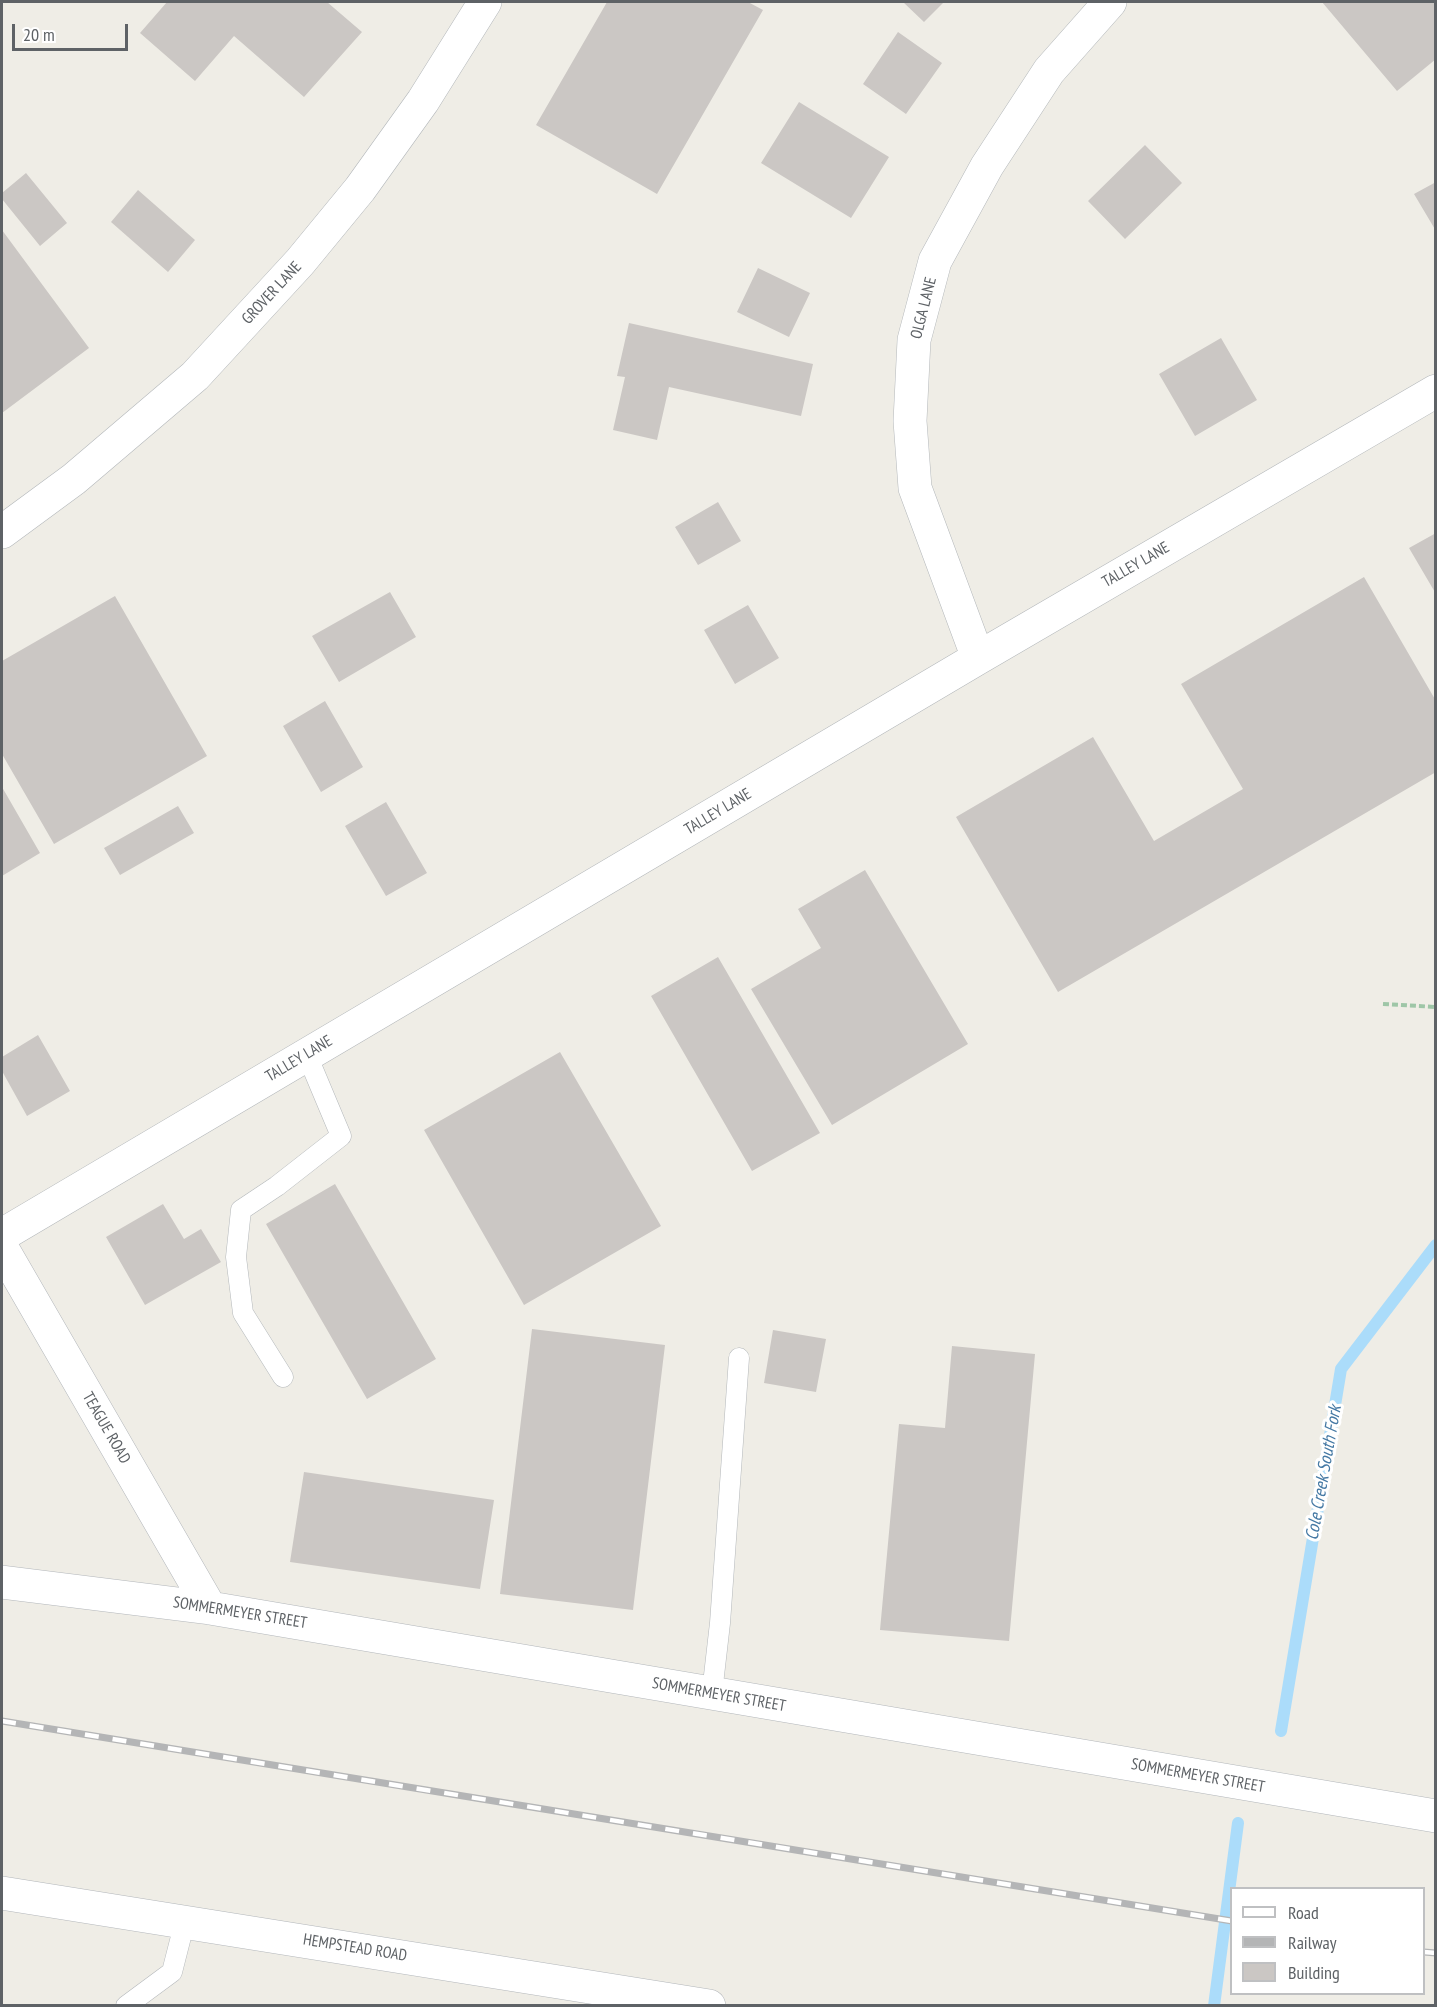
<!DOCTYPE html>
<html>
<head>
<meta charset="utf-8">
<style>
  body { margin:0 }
  #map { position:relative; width:1437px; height:2007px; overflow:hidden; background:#efede6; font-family:"PT Sans Narrow",sans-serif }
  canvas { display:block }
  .frame { position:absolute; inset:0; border:3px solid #5e6266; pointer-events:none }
  .legend { position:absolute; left:1230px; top:1887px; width:195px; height:108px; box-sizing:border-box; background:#fff; border:2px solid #bfc0c2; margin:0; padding:8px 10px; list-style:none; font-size:18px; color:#5e6266 }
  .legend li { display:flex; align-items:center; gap:12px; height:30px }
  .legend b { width:30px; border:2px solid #bfc0c2 }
  .scale { position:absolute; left:12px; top:24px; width:116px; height:27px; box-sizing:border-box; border:3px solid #5e6266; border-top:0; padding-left:8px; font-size:18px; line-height:21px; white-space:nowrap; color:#5e6266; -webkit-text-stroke:4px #fff; paint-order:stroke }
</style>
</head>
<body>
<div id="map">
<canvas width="1437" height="2007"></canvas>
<div class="frame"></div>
<ul class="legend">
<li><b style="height:8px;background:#fff"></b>Road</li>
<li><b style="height:8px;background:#b4b5b6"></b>Railway</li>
<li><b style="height:16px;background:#cbc7c4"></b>Building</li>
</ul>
<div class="scale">20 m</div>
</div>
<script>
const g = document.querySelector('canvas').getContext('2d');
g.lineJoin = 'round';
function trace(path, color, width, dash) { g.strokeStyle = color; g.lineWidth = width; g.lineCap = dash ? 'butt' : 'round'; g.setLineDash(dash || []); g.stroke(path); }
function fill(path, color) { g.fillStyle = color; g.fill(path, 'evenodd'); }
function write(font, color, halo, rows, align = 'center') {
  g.font = font + ' "PT Sans Narrow",sans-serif'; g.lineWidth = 6; g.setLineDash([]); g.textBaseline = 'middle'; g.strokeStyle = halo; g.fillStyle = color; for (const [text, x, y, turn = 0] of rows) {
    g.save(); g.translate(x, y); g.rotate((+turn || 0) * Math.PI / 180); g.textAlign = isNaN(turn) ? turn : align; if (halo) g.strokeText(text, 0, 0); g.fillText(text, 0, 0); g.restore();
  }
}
const stream = new Path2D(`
  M 1281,1731 L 1341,1369 L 1436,1245
  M 1214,2006 L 1238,1823`);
const building = new Path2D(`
  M 167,2 L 327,2 L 362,32 L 304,97 L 234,36 L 195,81 L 140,33 Z
  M 607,2 L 748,2 L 763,10 L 657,194 L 536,125 Z
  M 903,2 L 944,2 L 924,22 Z
  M 1322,2 L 1436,2 L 1436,59 L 1397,91 Z
  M 898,32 L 942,63 L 906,114 L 863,84 Z
  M 799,102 L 889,157 L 851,218 L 761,163 Z
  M 1145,145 L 1182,183 L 1125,239 L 1088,201 Z
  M 26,173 L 67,223 L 40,246 L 2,199 L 2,193 Z
  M 1436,182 L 1436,231 L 1414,194 Z
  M 138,190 L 195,240 L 168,272 L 111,222 Z
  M 2,230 L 89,348 L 2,413 Z
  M 758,268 L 810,293 L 789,337 L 737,312 Z
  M 629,323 L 813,364 L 801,416 L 669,387 L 657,440 L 613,430 L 625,377 L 617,376 Z
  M 1221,338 L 1257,400 L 1195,436 L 1159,374 Z
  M 718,502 L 741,541 L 698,565 L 675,527 Z
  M 1436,533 L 1436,594 L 1409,548 Z
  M 1364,577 L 1436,701 L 1436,772 L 1058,992 L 956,817 L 1093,737 L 1154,841 L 1243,789 L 1181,684 Z
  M 390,592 L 416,637 L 339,682 L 312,636 Z
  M 115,596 L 207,756 L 54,844 L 2,754 L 2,661 Z
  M 748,605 L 779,658 L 735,684 L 704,630 Z
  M 325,701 L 363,767 L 321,792 L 283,726 Z
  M 2,787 L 40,853 L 2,876 Z
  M 386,802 L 427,873 L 386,896 L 345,826 Z
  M 178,806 L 194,833 L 120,875 L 104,848 Z
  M 865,870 L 968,1044 L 832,1125 L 751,989 L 821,948 L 798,909 Z
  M 718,957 L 820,1133 L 752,1171 L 651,996 Z
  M 38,1035 L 70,1091 L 27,1116 L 2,1071 L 2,1057 Z
  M 560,1052 L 661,1226 L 524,1305 L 424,1130 Z
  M 335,1184 L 436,1359 L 367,1399 L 266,1224 Z
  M 163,1204 L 184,1239 L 201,1229 L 221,1262 L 145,1305 L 106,1237 Z
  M 532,1329 L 665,1345 L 633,1610 L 500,1594 Z
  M 773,1330 L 826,1339 L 816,1392 L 764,1383 Z
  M 952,1346 L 1035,1354 L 1009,1641 L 880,1630 L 899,1424 L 945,1428 Z
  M 304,1472 L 494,1500 L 480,1589 L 290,1562 Z`);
const path = new Path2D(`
  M 1383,1004 L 1436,1007`);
const lane = new Path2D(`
  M 283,1377 L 243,1313 L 236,1257 L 241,1210 L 277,1186 L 341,1136 L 307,1055
  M 712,1693 L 720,1623 L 739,1358
  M 126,2006 L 172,1972 L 185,1921`);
const street = new Path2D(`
  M 2,532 L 74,479 L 195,376 L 300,262 L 360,189 L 423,101 L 485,2
  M 978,658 L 915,488 L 910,421 L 914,340 L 935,261 L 987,166 L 1049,71 L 1110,2
  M 2,1235 L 978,658 L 1436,391`);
const secondary = new Path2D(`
  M 2,1248 L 210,1608
  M 2,1582 L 210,1608 L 1436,1816
  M 2,1893 L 709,2006`);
const rail = new Path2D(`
  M 2,1721 L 1232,1921
  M 1424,1952 L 1436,1953`);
const streetNames = [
  ["GROVER LANE",272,293,-47],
  ["OLGA LANE",924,308,-76],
  ["TALLEY LANE",1136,565,-30],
  ["TALLEY LANE",718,812,-31],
  ["TALLEY LANE",299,1059,-31],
  ["TEAGUE ROAD",106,1428,60],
  ["SOMMERMEYER STREET",240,1613,9],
  ["SOMMERMEYER STREET",719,1695,10],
  ["SOMMERMEYER STREET",1198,1776,10],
  ["HEMPSTEAD ROAD",355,1948,9]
];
const waterNames = [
  ["Cole Creek South Fork",1324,1473,-80]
];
trace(stream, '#abdcfa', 12);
fill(building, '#cbc7c4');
trace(lane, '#b3b7ba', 21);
trace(street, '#b3b7ba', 34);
trace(secondary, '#b2b6ba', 34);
trace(path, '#9ec6a7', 4, [6, 3]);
trace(lane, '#fff', 20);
trace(street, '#fff', 33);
trace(secondary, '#fff', 33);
trace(rail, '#b4b5b6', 7);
trace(rail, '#fff', 4.5, [14]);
write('16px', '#5e6266', '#fff', streetNames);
write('italic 18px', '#4579a4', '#fff', waterNames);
</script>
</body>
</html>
